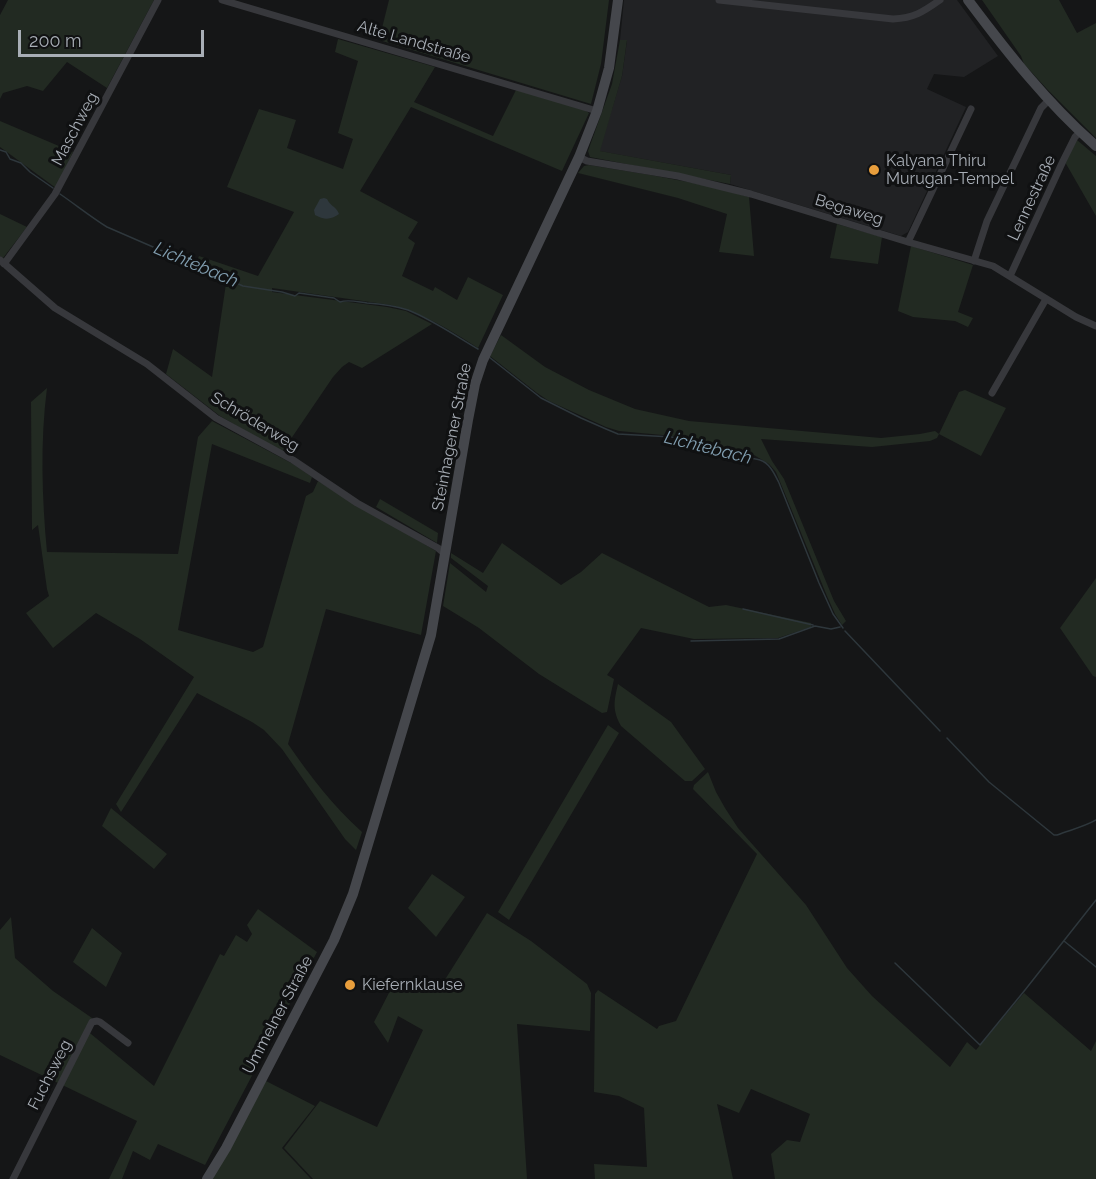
<!DOCTYPE html>
<html>
<head>
<meta charset="utf-8">
<style>
  body { margin:0 }
  #map { position:relative; width:1096px; height:1179px; overflow:hidden; background:#151617; font-family:Raleway,sans-serif }
  canvas { display:block }
  .scale { position:absolute; left:18px; top:30px; width:186px; height:27px; box-sizing:border-box; border:3px solid #a8aeb6; border-top:0; padding-left:8px; font-size:18px; line-height:21px; white-space:nowrap; color:#a8aeb6; -webkit-text-stroke:4px #101112; paint-order:stroke }
</style>
</head>
<body>
<div id="map">
<canvas width="1096" height="1179"></canvas>
<div class="scale">200 m</div>
</div>
<script>
const g = document.querySelector('canvas').getContext('2d');
g.lineJoin = 'round';
function fill(path, color) { g.fillStyle = color; g.fill(path, 'evenodd'); }
function trace(path, color, width, dash) { g.strokeStyle = color; g.lineWidth = width; g.lineCap = dash ? 'butt' : 'round'; g.setLineDash(dash || []); g.stroke(path); }
function write(font, color, halo, rows, align = 'center') {
  g.font = font + ' Raleway,sans-serif'; g.lineWidth = 6; g.setLineDash([]); g.textBaseline = 'middle'; g.strokeStyle = halo; g.fillStyle = color; for (const [text, x, y, turn = 0] of rows) {
    g.save(); g.translate(x, y); g.rotate((+turn || 0) * Math.PI / 180); g.textAlign = isNaN(turn) ? turn : align; if (halo) g.strokeText(text, 0, 0); g.fillText(text, 0, 0); g.restore();
  }
}
const built = new Path2D(`
  M 624,0 L 957,0 L 998,56 L 964,77 L 934,74 L 927,89 L 966,107 L 908,232 L 901,236 L 730,184 L 731,175 L 599,151 L 622,76 L 627,41 L 620,40 Z`);
const green = new Path2D(`
  M 8,0 L 154,0 L 107,88 L 67,62 L 43,91 L 27,86 L 3,93 L 0,99 L 0,15 Z
  M 389,0 L 609,0 L 601,64 L 591,104 L 379,40 Z
  M 982,0 L 1059,0 L 1077,33 L 1096,23 L 1096,138 L 1047,89 L 1024,64 L 1021,56 Z
  M 338,39 L 435,67 L 414,102 L 493,136 L 516,90 L 582,108 L 589,113 L 562,171 L 411,107 L 360,191 L 418,222 L 408,238 L 415,243 L 402,276 L 433,291 L 435,287 L 457,300 L 468,277 L 503,295 L 478,348 C 450,330 423,313 391,305 L 272,288 L 272,292 L 387,307 L 406,311 L 432,324 L 362,368 L 349,362 L 342,367 L 333,377 L 282,452 L 220,416 L 166,374 L 173,349 L 212,377 L 227,277 L 196,263 L 199,256 L 258,276 L 294,212 L 227,187 L 259,109 L 296,120 L 287,148 L 343,169 L 353,139 L 338,133 L 358,61 L 335,52 Z
  M 620,40 L 627,40 L 622,76 L 600,151 L 731,175 L 730,184 L 590,157 L 588,151 L 612,84 Z
  M 0,121 L 73,152 L 56,188 L 0,147 Z
  M 1077,140 L 1096,156 L 1096,216 L 1065,162 Z
  M 589,165 C 642,174 697,181 749,197 L 754,256 L 719,252 L 727,214 L 678,198 L 578,173 L 584,166 Z
  M 0,214 L 27,227 L 3,258 L 0,256 Z
  M 837,224 L 882,237 L 878,264 L 830,258 Z
  M 911,246 L 973,265 L 958,312 L 973,318 L 968,327 L 955,321 L 913,317 L 898,311 Z
  M 501,335 L 545,367 L 589,390 L 635,409 L 689,421 L 881,438 L 920,434 L 935,431 L 939,434 L 959,392 L 965,390 L 1006,408 L 981,456 L 939,434 L 937,438 L 930,441 L 872,447 L 761,439 L 772,461 L 784,479 L 834,601 L 846,621 L 842,625 L 835,614 L 827,596 L 776,472 L 769,464 L 754,455 L 673,436 L 619,431 L 606,427 L 549,401 L 537,393 L 490,356 Z
  M 47,388 C 40,442 42,498 47,552 L 178,554 L 198,437 L 212,421 L 293,464 L 312,477 L 310,483 L 212,444 L 178,630 L 253,652 L 263,647 L 306,496 L 313,492 L 318,481 L 436,551 L 421,635 L 326,609 L 288,744 C 311,777 332,805 362,832 L 356,850 L 345,839 L 282,749 L 264,730 L 252,722 L 197,693 L 121,812 L 116,804 L 194,677 L 140,639 L 96,613 L 53,648 L 26,613 L 49,596 L 47,589 L 38,525 L 32,530 L 31,402 Z
  M 380,499 L 438,533 L 437,543 L 376,507 Z
  M 502,543 L 561,585 L 581,572 L 602,553 L 709,607 L 726,605 L 811,623 L 811,627 L 778,638 L 694,639 L 641,628 L 607,675 L 614,679 L 607,712 L 602,713 L 539,674 L 479,628 L 443,606 L 450,563 L 486,592 L 488,586 L 451,558 L 451,553 L 483,573 Z
  M 1096,578 L 1096,677 L 1093,676 L 1060,628 Z
  M 618,684 L 671,722 L 705,769 L 692,781 L 685,781 L 621,726 C 612,710 614,701 618,684 Z
  M 608,725 L 619,733 L 509,920 L 498,912 Z
  M 708,772 L 716,792 L 725,808 L 738,828 L 806,905 L 847,968 L 872,996 L 950,1067 L 967,1042 L 976,1050 L 1024,993 L 1091,1051 L 1096,1041 L 1096,1179 L 775,1179 L 771,1154 L 787,1140 L 800,1142 L 810,1114 L 751,1089 L 739,1113 L 717,1104 L 733,1179 L 595,1179 L 594,1164 L 647,1167 L 644,1108 L 619,1096 L 594,1092 L 595,994 L 598,990 L 657,1029 L 659,1026 L 676,1021 L 757,854 L 693,789 L 694,785 Z
  M 111,808 L 167,854 L 154,869 L 102,826 Z
  M 432,874 L 465,897 L 436,937 L 408,908 Z
  M 258,909 L 317,952 L 205,1165 L 158,1144 L 150,1160 L 133,1151 L 122,1179 L 109,1179 L 137,1121 L 0,1055 L 0,930 L 11,917 L 15,958 L 53,991 L 92,1018 L 85,1029 L 154,1086 L 220,954 L 224,956 L 236,935 L 247,942 L 252,934 L 247,925 Z
  M 487,913 L 531,941 L 587,984 L 591,993 L 590,1031 L 517,1024 L 527,1179 L 313,1179 L 284,1148 L 320,1101 L 377,1127 L 423,1030 L 398,1016 L 388,1043 L 374,1022 L 392,987 L 446,978 Z
  M 92,928 L 122,953 L 106,987 L 73,962 Z
  M 266,1081 L 315,1106 L 282,1148 L 311,1179 L 210,1179 Z`);
const water = new Path2D(`
  M 324,198 L 327,199 C 330,206 337,207 339,214 C 331,220 324,220 315,215 L 314,210 L 320,199 Z`);
const stream = new Path2D(`
  M 0,150 L 6,152 L 10,159 L 21,163 L 30,172 L 53,188
  M 60,194 C 76,205 91,217 107,227 L 243,286 L 282,292 L 295,296 L 299,293 L 334,298 L 340,302 C 348,299 358,302 367,303 C 381,304 395,306 408,310 C 431,319 456,336 478,349
  M 489,357 L 541,398 L 581,418 L 606,429 L 618,434 L 672,437 L 722,452 C 733,451 741,453 751,458 C 754,459 757,459 760,460 C 770,463 775,475 779,483 L 819,583 L 833,614 L 843,628
  M 743,609 L 813,625
  M 845,631 L 940,731
  M 691,641 L 779,639 L 815,626 L 831,629 L 840,627
  M 947,738 L 989,782 L 1054,835 L 1057,835 C 1070,830 1084,827 1096,820
  M 1064,941 L 1096,967
  M 895,963 L 980,1045 L 1025,990 L 1096,900`);
const minor = new Path2D(`
  M 222,0 L 597,111
  M 719,0 L 893,19 C 914,18 923,12 940,0
  M 579,157 L 587,161 L 678,176 L 751,194 L 908,242 L 993,266 L 1076,317 L 1096,326
  M 908,242 L 971,109
  M 0,260 L 55,308 L 147,364 L 216,418 L 293,460 L 357,503 L 438,548 L 445,554
  M 974,261 L 987,221 L 1041,108 L 1049,100
  M 4,264 L 55,194 L 158,0
  M 1010,276 L 1063,161 L 1075,137 L 1080,132
  M 992,393 L 1046,299
  M 13,1179 L 92,1022 L 97,1021 L 100,1022 L 128,1043`);
const secondary = new Path2D(`
  M 968,0 C 1007,52 1047,103 1096,146
  M 207,1179 L 226,1148 L 334,940 L 353,894 L 431,635 L 468,420 L 475,384 L 483,360 L 579,157 L 597,111 L 609,68 L 618,0`);
const markers = [
  [874,170,6,"#e89e3c"],
  [350,985,6,"#e89e3c"]
];
const streetNames = [
  ["Alte Landstraße",414,42,16],
  ["Maschweg",75,129,-62],
  ["Lennestraße",1032,198,-65],
  ["Begaweg",849,210,17],
  ["Schröderweg",255,422,31],
  ["Steinhagener Straße",452,437,-79],
  ["Ummelner Straße",278,1015,-62],
  ["Fuchsweg",50,1075,-63]
];
const poiNames = [
  ["Kalyana Thiru",886,161],
  ["Murugan-Tempel",886,179],
  ["Kiefernklause",362,985]
];
const waterNames = [
  ["Lichtebach",196,265,23],
  ["Lichtebach",708,448,14]
];
fill(built, '#212224');
fill(green, '#222a22');
fill(water, '#2e373c');
trace(stream, '#2e373c', 1.5);
trace(minor, '#37383c', 7);
trace(secondary, '#45474c', 10);
for (const [x, y, r, color] of markers) { const dot = new Path2D(); dot.arc(x, y, r, 0, 2 * Math.PI); g.fillStyle = color; g.fill(dot); trace(dot, '#101112', 2); }
write('16px', '#a8aeb6', '#101112', streetNames);
write('16px', '#a8aeb6', '#101112', poiNames, 'left');
write('italic 18px', '#819eb0', '#101112', waterNames);
</script>
</body>
</html>
